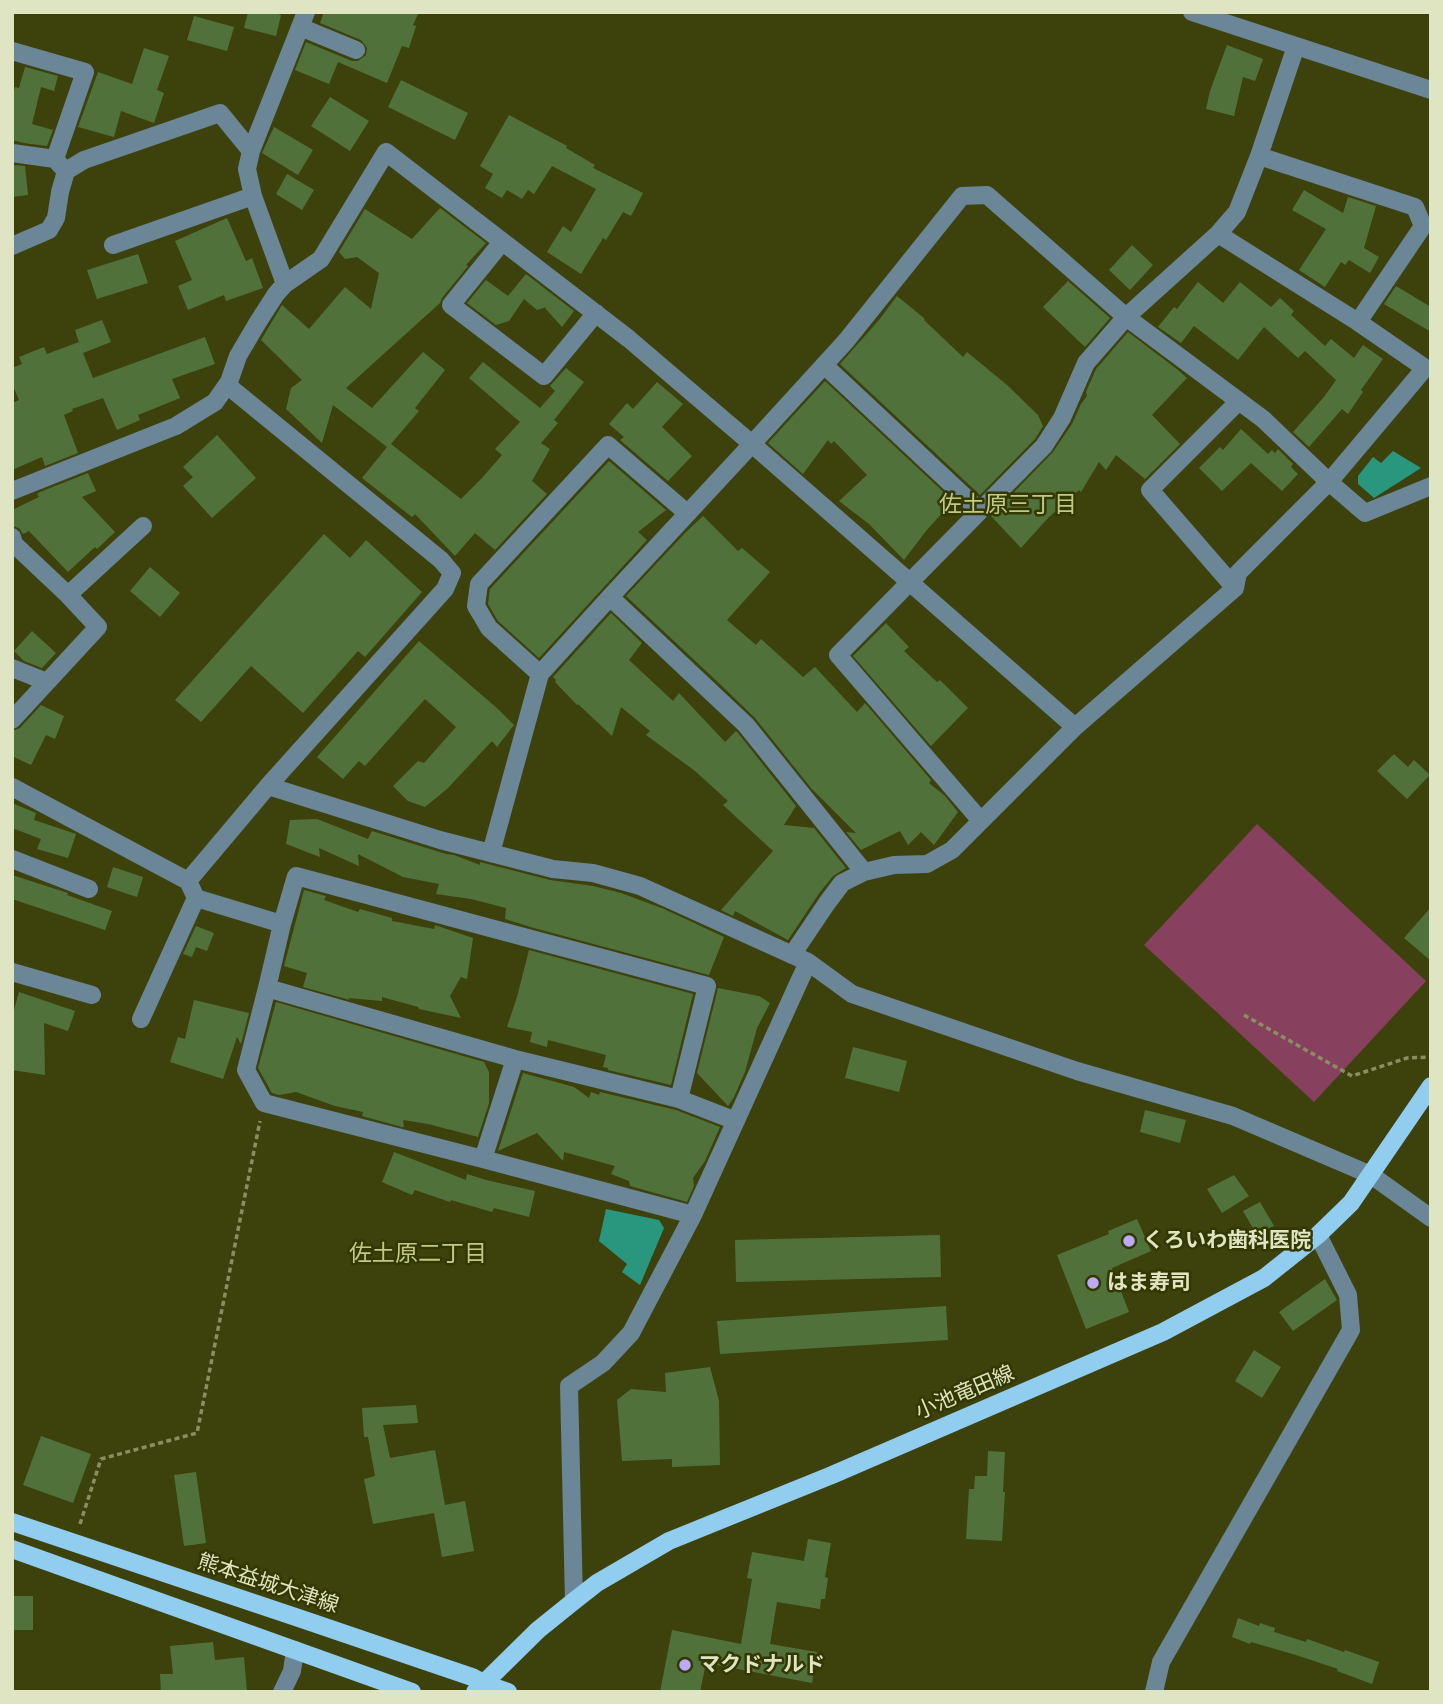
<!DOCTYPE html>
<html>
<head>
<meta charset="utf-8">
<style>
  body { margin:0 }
  #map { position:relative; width:1443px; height:1704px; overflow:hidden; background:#3d420c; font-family:Karla,sans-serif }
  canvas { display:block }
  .frame { position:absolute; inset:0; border:14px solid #dfe4c2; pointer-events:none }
</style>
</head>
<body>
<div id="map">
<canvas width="1443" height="1704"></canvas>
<div class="frame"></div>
</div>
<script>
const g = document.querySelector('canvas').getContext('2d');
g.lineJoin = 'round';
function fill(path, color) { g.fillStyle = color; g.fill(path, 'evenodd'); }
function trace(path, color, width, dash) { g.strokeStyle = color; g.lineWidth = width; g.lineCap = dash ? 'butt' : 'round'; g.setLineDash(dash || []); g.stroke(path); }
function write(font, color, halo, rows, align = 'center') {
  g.font = font + ' Karla,"Noto Sans JP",sans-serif'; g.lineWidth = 5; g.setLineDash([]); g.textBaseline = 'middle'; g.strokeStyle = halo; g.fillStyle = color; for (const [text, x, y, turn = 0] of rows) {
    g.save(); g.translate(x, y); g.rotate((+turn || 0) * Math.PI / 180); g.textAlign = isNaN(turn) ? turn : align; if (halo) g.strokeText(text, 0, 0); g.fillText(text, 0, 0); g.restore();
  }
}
const green = new Path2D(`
  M 1257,824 L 1426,981 L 1314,1102 L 1144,945 Z`);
const water = new Path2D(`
  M 1393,451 L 1421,468 L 1374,498 L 1358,484 L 1358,476 L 1373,457 L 1381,463 Z
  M 606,1209 L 659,1220 L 664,1228 L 640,1285 L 622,1272 L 627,1264 L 599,1241 Z`);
const building = new Path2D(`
  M 248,12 L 272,12 L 281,15 L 276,36 L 244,28 Z
  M 324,12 L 419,12 L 413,25 L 416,26 L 409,48 L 402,46 L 387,83 L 338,62 L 329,84 L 295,70 L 306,42 L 352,61 L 358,61 L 366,55 L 367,48 L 361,40 L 320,23 Z
  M 194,16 L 234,27 L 227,51 L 187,40 Z
  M 1227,45 L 1263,59 L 1255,81 L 1243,77 L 1234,116 L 1206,109 L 1210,91 Z
  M 144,48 L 169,56 L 157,90 L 164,93 L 154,123 L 121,111 L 114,137 L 78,127 L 98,72 L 132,84 Z
  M 25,67 L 58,76 L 54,91 L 41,87 L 32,124 L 53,130 L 47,146 L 24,143 L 12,140 L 12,98 L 15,87 L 19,88 Z
  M 401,80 L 468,113 L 455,140 L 388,107 Z
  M 330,97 L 369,121 L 350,151 L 311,126 Z
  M 509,115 L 567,146 L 566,148 L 595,165 L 593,168 L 643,193 L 631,216 L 623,212 L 606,240 L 603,238 L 581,274 L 547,252 L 563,226 L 571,232 L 596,189 L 552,166 L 534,194 L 528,190 L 522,199 L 507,190 L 502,198 L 485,188 L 493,174 L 480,166 Z
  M 274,127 L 313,150 L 298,175 L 262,153 Z
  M 12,165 L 25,166 L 28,195 L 12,197 Z
  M 287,174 L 314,190 L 302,210 L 276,194 Z
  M 1304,190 L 1343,213 L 1348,197 L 1376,206 L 1364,248 L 1379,257 L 1370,273 L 1349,260 L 1345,265 L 1341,262 L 1325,287 L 1299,270 L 1326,229 L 1292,210 Z
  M 440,208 L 486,243 L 466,265 L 468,266 L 442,298 L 440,303 L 346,388 L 372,408 L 423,352 L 445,370 L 415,408 L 419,411 L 391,444 L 461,499 L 481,479 L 502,455 L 495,449 L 520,422 L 469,378 L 483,362 L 540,408 L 555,391 L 550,386 L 566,368 L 584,382 L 554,420 L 558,423 L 541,443 L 550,449 L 532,481 L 547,494 L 495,550 L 475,533 L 455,556 L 415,514 L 412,517 L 362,478 L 387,447 L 333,405 L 322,443 L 286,409 L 291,388 L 302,380 L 261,340 L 282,305 L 309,329 L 345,287 L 371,309 L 379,273 L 357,257 L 345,259 L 339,252 L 365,209 L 412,239 Z
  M 227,218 L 246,261 L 252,258 L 263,288 L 226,301 L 224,295 L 188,310 L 178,286 L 192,280 L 175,241 Z
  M 1132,245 L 1153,265 L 1130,290 L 1109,270 Z
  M 138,254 L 148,283 L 97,299 L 87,270 Z
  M 526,274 L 574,311 L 562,327 L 545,308 L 546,307 L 537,310 L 524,299 L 509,321 L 496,325 L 467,303 L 486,280 L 508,296 Z
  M 1068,281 L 1110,318 L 1085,347 L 1043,307 Z
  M 1198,282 L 1223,303 L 1240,282 L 1271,307 L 1280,298 L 1294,311 L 1291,315 L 1325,346 L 1331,339 L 1354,358 L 1363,345 L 1383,359 L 1361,390 L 1363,392 L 1348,414 L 1342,409 L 1309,447 L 1293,432 L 1324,397 L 1336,380 L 1305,351 L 1298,358 L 1264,327 L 1238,360 L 1194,326 L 1181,343 L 1158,327 L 1174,307 L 1177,309 Z
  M 1396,286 L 1431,307 L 1431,332 L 1384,304 Z
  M 897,296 L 925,319 L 924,320 L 963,357 L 967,352 L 1007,385 L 1038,415 L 1043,426 L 1035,439 L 980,495 L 840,364 L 879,320 Z
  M 102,320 L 111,342 L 83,353 L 93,378 L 205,337 L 215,364 L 172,379 L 180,398 L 138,415 L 140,420 L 117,430 L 103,398 L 72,409 L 73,411 L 64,415 L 78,453 L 45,466 L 42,457 L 12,470 L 12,403 L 19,400 L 12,384 L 12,368 L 22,364 L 19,357 L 44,347 L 47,354 L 79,342 L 80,346 L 75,330 Z
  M 1128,332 L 1178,370 L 1187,378 L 1152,415 L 1180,444 L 1145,479 L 1116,455 L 1106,470 L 1099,462 L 1081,492 L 1079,490 L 1048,518 L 1021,548 L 991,516 L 1053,452 L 1072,424 L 1081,404 L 1087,396 L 1086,392 L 1096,369 Z
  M 825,381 L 953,501 L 926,531 L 904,560 L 869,524 L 839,501 L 867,475 L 834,441 L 831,444 L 828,440 L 803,474 L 768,443 Z
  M 657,382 L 683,404 L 662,427 L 692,456 L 668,481 L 620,440 L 624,437 L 609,424 L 627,403 L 633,409 Z
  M 1241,429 L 1268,454 L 1272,450 L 1275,453 L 1278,449 L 1293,464 L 1291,467 L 1298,474 L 1282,491 L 1251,463 L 1222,491 L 1199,468 L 1220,447 L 1223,450 Z
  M 217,435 L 256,478 L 212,518 L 183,486 L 193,477 L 183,467 Z
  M 609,461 L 666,510 L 638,532 L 647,540 L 539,658 L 498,621 L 488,604 L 490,589 Z
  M 88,473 L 96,491 L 82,497 L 115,532 L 97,549 L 95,547 L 68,572 L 29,531 L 23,534 L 19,528 L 12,526 L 12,510 L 39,497 L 37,494 L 40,492 Z
  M 703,516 L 738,551 L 742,548 L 770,572 L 727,620 L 756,645 L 761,639 L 803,677 L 815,667 L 857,712 L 865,703 L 931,780 L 929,783 L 945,796 L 958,812 L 934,845 L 921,832 L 908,845 L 900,831 L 861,850 L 846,832 L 856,833 L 811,788 L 755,718 L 722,686 L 626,596 L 685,533 Z
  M 324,534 L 350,558 L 366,540 L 422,592 L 365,657 L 358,651 L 303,713 L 251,666 L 201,722 L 175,700 Z
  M 150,567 L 180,593 L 160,617 L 130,591 Z
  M 611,613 L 642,643 L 629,660 L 673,701 L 679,693 L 725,742 L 736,731 L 738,733 L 796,806 L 784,825 L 814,828 L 846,868 L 833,876 L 820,892 L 788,940 L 735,911 L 733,916 L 721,910 L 773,851 L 723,805 L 728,801 L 695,771 L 646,735 L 650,731 L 621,707 L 612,736 L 578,704 L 577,705 L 555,682 L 556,680 L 553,677 Z
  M 886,623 L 909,647 L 904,651 L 937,682 L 940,680 L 968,708 L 931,746 L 853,656 Z
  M 32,631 L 56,653 L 42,668 L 24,661 L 14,651 Z
  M 419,641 L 498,709 L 514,725 L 497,747 L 492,741 L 447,789 L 425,807 L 408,801 L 393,786 L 418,761 L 424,763 L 456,727 L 425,699 L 365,766 L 359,761 L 343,779 L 317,757 Z
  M 41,705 L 64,716 L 55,739 L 46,735 L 31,765 L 12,756 L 12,731 L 20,728 Z
  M 1394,754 L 1408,767 L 1414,760 L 1430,775 L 1407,799 L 1377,771 Z
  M 12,803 L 36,813 L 34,820 L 76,834 L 68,858 L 37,849 L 41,839 L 12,828 Z
  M 317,819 L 368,839 L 372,831 L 446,854 L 454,855 L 480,865 L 480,862 L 550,880 L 593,886 L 621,893 L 664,909 L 724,937 L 709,975 L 534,928 L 505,919 L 506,908 L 471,899 L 436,894 L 439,884 L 403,877 L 358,854 L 359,866 L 319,848 L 320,857 L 286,844 L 290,820 Z
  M 113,867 L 143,877 L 137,897 L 107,887 Z
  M 12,875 L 68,893 L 67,895 L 112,911 L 105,930 L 12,899 Z
  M 304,890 L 326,896 L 324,900 L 358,912 L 360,909 L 392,918 L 392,921 L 434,929 L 435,925 L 473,938 L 467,979 L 461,977 L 450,996 L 461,1018 L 419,1009 L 418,1007 L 382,997 L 382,1001 L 348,998 L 350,1000 L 303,987 L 307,973 L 284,966 Z
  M 1431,907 L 1431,961 L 1404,938 Z
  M 196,926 L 214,933 L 207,951 L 196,947 L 192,957 L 183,954 Z
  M 529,950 L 693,994 L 671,1085 L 608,1070 L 608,1068 L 603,1067 L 606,1055 L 548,1040 L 547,1047 L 530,1042 L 532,1032 L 507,1027 L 517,997 Z
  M 718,988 L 759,996 L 770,1003 L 757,1028 L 745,1072 L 734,1097 L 728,1106 L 697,1073 Z
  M 19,992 L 75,1011 L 68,1031 L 44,1023 L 45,1075 L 12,1070 L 12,1017 Z
  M 194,1000 L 249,1013 L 241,1044 L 237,1037 L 223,1079 L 170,1062 L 178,1037 L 185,1039 Z
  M 276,1002 L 484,1062 L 489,1072 L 489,1103 L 478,1137 L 428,1124 L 403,1120 L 404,1127 L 402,1127 L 362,1116 L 363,1112 L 335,1106 L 296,1092 L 279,1095 L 272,1093 L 258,1068 Z
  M 853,1047 L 907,1061 L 899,1092 L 845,1078 Z
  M 523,1073 L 574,1087 L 589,1098 L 591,1092 L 599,1095 L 600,1092 L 676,1110 L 720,1127 L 705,1161 L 693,1178 L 694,1186 L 687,1202 L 630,1186 L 629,1181 L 611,1174 L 615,1166 L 564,1152 L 563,1161 L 537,1133 L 498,1151 Z
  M 1145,1110 L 1186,1120 L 1180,1143 L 1140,1132 Z
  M 394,1152 L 466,1180 L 467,1174 L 486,1180 L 535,1191 L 529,1217 L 494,1208 L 492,1212 L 451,1200 L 450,1202 L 415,1190 L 412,1195 L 382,1182 Z
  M 1234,1175 L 1249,1196 L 1222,1213 L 1207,1189 Z
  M 1260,1202 L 1274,1226 L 1257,1235 L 1243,1211 Z
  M 1137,1219 L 1151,1251 L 1112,1268 L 1129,1312 L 1086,1329 L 1057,1255 L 1109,1234 L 1108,1231 Z
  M 940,1235 L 941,1277 L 736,1282 L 735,1240 Z
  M 1325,1279 L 1337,1300 L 1293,1331 L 1279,1312 Z
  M 946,1306 L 948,1340 L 720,1354 L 717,1321 Z
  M 1254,1350 L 1281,1367 L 1262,1398 L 1235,1381 Z
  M 710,1367 L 719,1401 L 720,1465 L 672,1467 L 672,1459 L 622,1461 L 617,1400 L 631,1389 L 666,1392 L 665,1373 Z
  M 416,1405 L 418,1423 L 383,1425 L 390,1458 L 435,1450 L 445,1505 L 465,1501 L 474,1551 L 442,1557 L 434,1513 L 373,1524 L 364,1479 L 375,1476 L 368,1437 L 364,1437 L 362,1408 Z
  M 41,1436 L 91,1454 L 73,1503 L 23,1485 Z
  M 988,1451 L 1005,1452 L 1003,1492 L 1005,1492 L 1002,1541 L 966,1539 L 969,1489 L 974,1489 L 975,1476 L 987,1476 Z
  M 196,1472 L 206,1543 L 184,1546 L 174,1475 Z
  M 808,1539 L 831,1543 L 825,1577 L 828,1578 L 825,1599 L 821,1599 L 820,1609 L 777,1602 L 770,1644 L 817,1652 L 812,1683 L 706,1663 L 700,1692 L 660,1692 L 672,1630 L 741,1644 L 752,1579 L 747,1578 L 752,1552 L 804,1561 Z
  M 12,1596 L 33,1596 L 33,1630 L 12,1630 Z
  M 1238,1618 L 1259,1626 L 1260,1623 L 1275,1628 L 1274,1632 L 1306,1642 L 1307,1639 L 1344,1652 L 1345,1650 L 1379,1662 L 1372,1684 L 1337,1671 L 1338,1669 L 1296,1655 L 1251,1642 L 1250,1644 L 1232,1637 Z
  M 213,1642 L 215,1660 L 244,1657 L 247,1692 L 161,1692 L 160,1674 L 173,1674 L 170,1646 Z`);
const path = new Path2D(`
  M 1244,1015 L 1352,1076 L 1407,1058 L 1431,1057
  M 80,1524 L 101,1459 L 197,1433 L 260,1121`);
const minor = new Path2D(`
  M 1192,12 L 1431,90
  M 300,27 L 356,50
  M 12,51 L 85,72 L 55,159
  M 12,153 L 55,159 L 61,166
  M 1259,156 L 1415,207 L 1423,226 L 1358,322 L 1425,368 L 1329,482 L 1263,419 L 1126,317 L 1218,234 L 1237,212 L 1259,156 L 1296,46
  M 1218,234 L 1358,322
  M 502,242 L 451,305 L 544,376 L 596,313
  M 113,245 L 253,196
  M 12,246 L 49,230 L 56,218 L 60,192 L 66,171 L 84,160 L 220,113 L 251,151
  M 285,284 L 321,259 L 386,152 L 629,339 L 752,444 L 846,341 L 962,196 L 987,195 L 1126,317 L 1086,363 L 1062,418 L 1044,446 L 838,655 L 981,821
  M 824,365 L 980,511
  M 12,491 L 176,426 L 215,402 L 229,382 L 238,356 L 258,322 L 276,294 L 285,284 L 253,196 L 247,169 L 251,151 L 306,12
  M 12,537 L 14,544 L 68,595 L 98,627 L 12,720
  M 1235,588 L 1150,490 L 1239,401
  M 68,595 L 143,526
  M 610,597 L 746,725 L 864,872
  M 12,668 L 47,682
  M 540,674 L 489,628 L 476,606 L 479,584 L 608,445 L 687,513
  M 268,786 L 440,840 L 553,869 L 593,873 L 640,886 L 808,962 L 852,994 L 1077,1071 L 1233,1116 L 1371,1175 L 1431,1218
  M 12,787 L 188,881 L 268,786 L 445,589 L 452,573 L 441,560 L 227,385
  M 491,853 L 540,674 L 610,597 L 752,444 L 1075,727
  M 12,859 L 89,889
  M 196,898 L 282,924
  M 792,955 L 827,903 L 842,883 L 864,872 L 894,865 L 927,864 L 952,850 L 1075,727 L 1235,588 L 1238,573 L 1329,482 L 1365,513 L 1431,486
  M 12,972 L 92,995
  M 267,988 L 246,1070 L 264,1103 L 483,1159 L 693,1215
  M 141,1019 L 196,898 L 188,881
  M 679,1099 L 707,986 L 296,876 L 282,924 L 267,988 L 515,1059 L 679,1099 L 736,1121
  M 483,1159 L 515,1059
  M 574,1601 L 569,1386 L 603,1363 L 631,1333 L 693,1215 L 808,962
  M 282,1692 L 292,1671 L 295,1650
  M 1154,1692 L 1161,1662 L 1351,1330 L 1348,1295 L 1318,1235`);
const major = new Path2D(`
  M 12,1522 C 166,1574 319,1624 472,1677 L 485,1684 L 508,1692
  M 12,1549 L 412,1692
  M 475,1692 L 538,1630 L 574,1601 L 597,1583 L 669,1541 L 832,1475 L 1163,1332 L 1264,1278 L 1318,1235 L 1351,1203 L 1431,1086`);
const markers = [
  [1129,1241,7,"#bbaaf6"],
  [1093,1283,7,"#bbaaf6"],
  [685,1665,7,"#bbaaf6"]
];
const poiNames = [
  ["くろいわ歯科医院",1143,1241],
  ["はま寿司",1107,1283],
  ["マクドナルド",699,1665]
];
const streetNames = [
  ["小池竜田線",965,1393,-23],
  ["熊本益城大津線",268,1584,18]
];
const neighbourhoodNames = [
  ["佐土原三丁目",1008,505],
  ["佐土原二丁目",418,1254]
];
fill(green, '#87415f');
fill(water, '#28977e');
fill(building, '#50723a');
trace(path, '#8a8f63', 3.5, [5, 3.5]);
trace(minor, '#6a8697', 18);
trace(major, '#91cdef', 18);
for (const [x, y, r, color] of markers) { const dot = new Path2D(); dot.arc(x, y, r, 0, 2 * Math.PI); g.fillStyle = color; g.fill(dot); trace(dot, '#333700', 2.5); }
write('bold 21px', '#dfe4c2', '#333700', poiNames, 'left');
write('21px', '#dfe4c2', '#333700', streetNames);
write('23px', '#c1ca84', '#333700', neighbourhoodNames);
</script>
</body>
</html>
